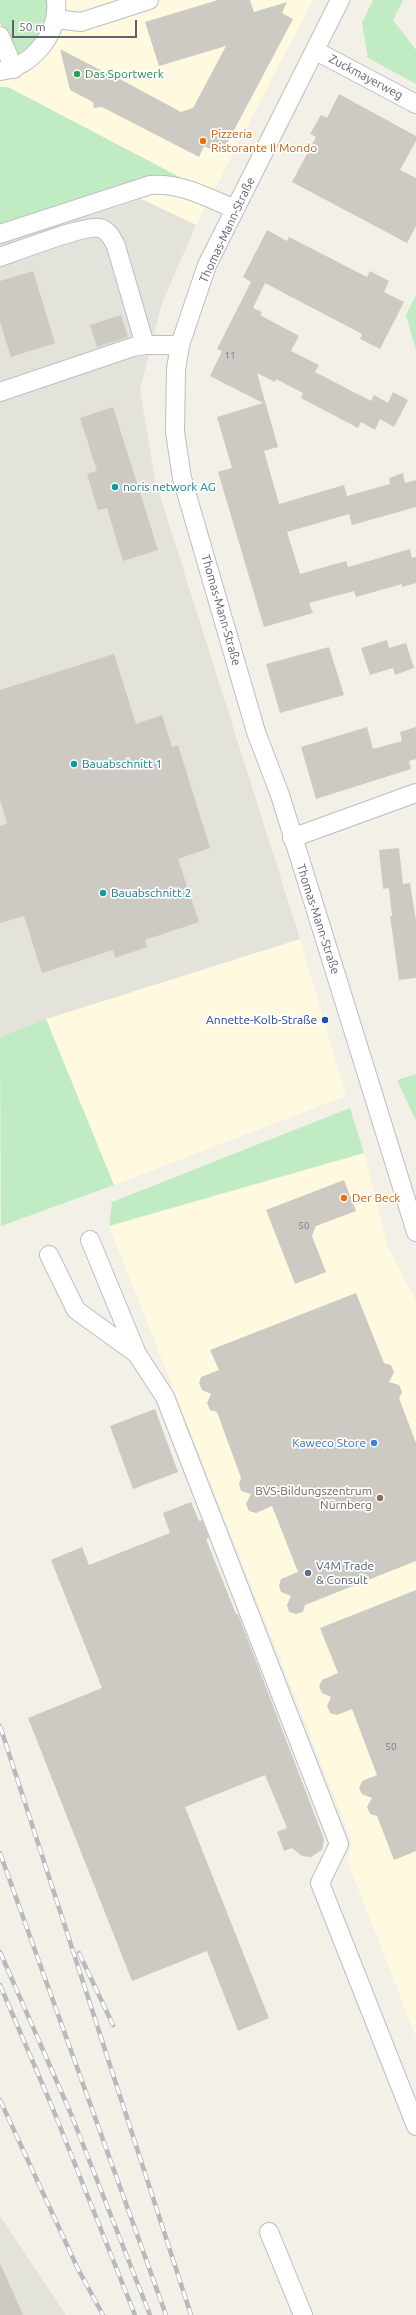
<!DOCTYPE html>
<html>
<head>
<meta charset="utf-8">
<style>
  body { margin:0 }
  #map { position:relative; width:416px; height:2315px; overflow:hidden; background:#f2f0e7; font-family:Ubuntu,sans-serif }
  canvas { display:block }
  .scale { position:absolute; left:12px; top:20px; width:125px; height:18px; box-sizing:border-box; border:2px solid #5e6269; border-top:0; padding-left:5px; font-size:12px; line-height:14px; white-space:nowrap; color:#5e6269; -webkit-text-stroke:3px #fff; paint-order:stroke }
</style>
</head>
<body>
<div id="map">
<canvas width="416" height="2315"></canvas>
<div class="scale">50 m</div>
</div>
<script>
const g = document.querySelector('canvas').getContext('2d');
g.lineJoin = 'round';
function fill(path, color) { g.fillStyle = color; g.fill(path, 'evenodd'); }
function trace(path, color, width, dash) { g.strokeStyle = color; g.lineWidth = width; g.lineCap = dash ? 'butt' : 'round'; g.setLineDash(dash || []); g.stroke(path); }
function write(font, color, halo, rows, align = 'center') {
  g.font = font + ' Ubuntu,sans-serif'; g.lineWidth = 3.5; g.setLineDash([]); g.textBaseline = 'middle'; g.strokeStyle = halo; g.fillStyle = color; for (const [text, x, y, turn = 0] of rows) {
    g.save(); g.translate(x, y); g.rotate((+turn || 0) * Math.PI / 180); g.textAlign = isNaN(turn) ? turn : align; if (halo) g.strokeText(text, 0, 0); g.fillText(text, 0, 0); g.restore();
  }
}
const commercial = new Path2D(`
  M 0,0 L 313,0 L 196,225 L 141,199 L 0,244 Z
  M 300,939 L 346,1096 L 114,1185 L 46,1019 Z
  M 364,1153 L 387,1245 L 416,1301 L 416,2037 L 347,1860 L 352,1841 L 109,1226 Z`);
const industrial = new Path2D(`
  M 141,199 L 196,225 L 162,303 L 140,390 L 155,480 L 300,939 L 46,1019 L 0,1037 L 0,244 Z
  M 0,2216 L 66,2315 L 0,2315 Z`);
const green = new Path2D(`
  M 0,0 L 49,0 C 47,32 39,39 15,59 L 0,22 Z
  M 373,0 L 403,0 L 393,20 L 416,50 L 416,84 L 368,58 L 362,23 Z
  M 0,87 L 8,87 L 193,184 L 162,175 L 0,228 Z
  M 416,295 L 416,350 L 406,315 Z
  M 46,1019 L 114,1185 L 1,1226 L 0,1037 Z
  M 416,1074 L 416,1121 L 397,1080 Z
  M 350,1108 L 364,1153 L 109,1226 L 112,1202 Z`);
const building = new Path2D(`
  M 218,0 L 250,0 L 254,12 L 287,2 L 282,13 L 293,19 L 224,149 L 212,143 L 210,149 L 204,146 L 199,157 L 102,107 L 94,108 L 93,102 L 70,90 L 60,49 L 108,74 L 118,73 L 118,78 L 181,112 L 193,108 L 226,46 L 159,66 L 145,22 Z
  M 339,94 L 416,136 L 416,141 L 400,170 L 416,178 L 416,226 L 407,243 L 292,182 L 316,137 L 310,134 L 321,115 L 327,118 Z
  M 267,230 L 287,241 L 289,237 L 367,277 L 370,271 L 389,281 L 384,292 L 404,302 L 380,349 L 360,339 L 362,334 L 265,283 L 253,308 L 262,312 L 260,315 L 299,336 L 291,351 L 319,365 L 315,372 L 371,401 L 374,395 L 388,403 L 393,392 L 408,400 L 394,427 L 380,419 L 375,430 L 361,422 L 358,428 L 301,398 L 303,393 L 276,379 L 275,382 L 257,373 L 278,447 L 264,451 L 279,504 L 344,485 L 347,496 L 390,484 L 389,478 L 403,473 L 405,483 L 416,480 L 416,507 L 352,525 L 349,514 L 287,532 L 300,574 L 346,561 L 348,567 L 410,549 L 412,558 L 416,557 L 416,583 L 402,587 L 402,584 L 356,597 L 354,591 L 309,603 L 313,613 L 264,627 L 218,472 L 232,468 L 217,417 L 263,403 L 210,376 L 222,351 L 217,349 L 251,282 L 243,277 Z
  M 33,271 L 55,343 L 11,357 L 0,322 L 0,281 Z
  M 121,315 L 128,337 L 97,347 L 90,325 Z
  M 113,407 L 158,550 L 123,561 L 107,508 L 98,510 L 87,474 L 97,471 L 80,418 Z
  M 387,640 L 389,648 L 406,643 L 414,668 L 395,675 L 393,668 L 370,675 L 361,648 Z
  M 329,647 L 344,695 L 280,713 L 266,664 Z
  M 114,654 L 136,724 L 162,715 L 172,747 L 178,745 L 210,848 L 178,859 L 199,922 L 145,940 L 147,947 L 115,958 L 113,950 L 42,973 L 24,916 L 0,923 L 0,826 L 7,823 L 0,800 L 0,690 Z
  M 367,727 L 373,749 L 402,741 L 400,732 L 416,727 L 416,759 L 409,761 L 411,769 L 316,799 L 301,747 Z
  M 399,848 L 403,884 L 410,883 L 416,921 L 416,978 L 399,980 L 390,916 L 392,916 L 389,888 L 383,889 L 379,850 Z
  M 344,1180 L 356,1211 L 316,1226 L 312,1236 L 326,1272 L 295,1284 L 266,1210 Z
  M 356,1293 L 384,1363 L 391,1365 L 394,1372 L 389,1382 L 399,1385 L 402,1392 L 399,1398 L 416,1443 L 416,1561 L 305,1605 L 303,1612 L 296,1614 L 289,1612 L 287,1605 L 291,1596 L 281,1592 L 279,1585 L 281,1579 L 298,1572 L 272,1506 L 256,1513 L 249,1511 L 246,1504 L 251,1494 L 241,1491 L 239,1484 L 241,1478 L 217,1412 L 210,1410 L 207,1403 L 211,1394 L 202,1390 L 199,1383 L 201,1377 L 219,1370 L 210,1350 Z
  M 155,1409 L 178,1472 L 133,1489 L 110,1426 Z
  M 191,1502 L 199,1521 L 202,1520 L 209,1538 L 206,1539 L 236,1614 L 238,1614 L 324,1839 L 322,1850 L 311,1857 L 302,1856 L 292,1848 L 284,1851 L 277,1832 L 287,1828 L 265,1775 L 185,1807 L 269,2018 L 238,2031 L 207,1951 L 132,1981 L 28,1718 L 102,1688 L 51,1560 L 82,1547 L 89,1565 L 170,1533 L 163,1513 Z
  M 416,1590 L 416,1851 L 394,1860 L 377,1816 L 370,1814 L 367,1807 L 372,1798 L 362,1794 L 359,1788 L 362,1781 L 377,1775 L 352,1709 L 337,1715 L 330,1713 L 327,1706 L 331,1697 L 322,1693 L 319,1686 L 322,1680 L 338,1673 L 320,1628 Z
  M 0,2263 L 23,2315 L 0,2315 Z`);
const minor = new Path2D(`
  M 340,0 L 207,265 L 180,345 L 176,369 L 175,432 L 182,478 L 256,732 L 280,795 L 416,1232
  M 56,19 L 81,22 L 149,0
  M 0,36 L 14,69
  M 316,51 L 416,104
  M 0,71 C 32,67 60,33 56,0
  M 0,234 L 150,185 C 180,182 208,198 235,209
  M 0,257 C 17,251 87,224 100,228 C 109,231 112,238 116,246 L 145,345
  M 0,392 L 133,347 L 145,345 L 180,345
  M 292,838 L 416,793
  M 90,1240 L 137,1354 L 165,1397 L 339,1844 L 320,1883 L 416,2126
  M 49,1255 L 76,1310 L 137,1354
  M 269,2232 L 303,2315`);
const rail = new Path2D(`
  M 0,1726 L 191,2315
  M 0,1853 L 166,2315
  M 0,1952 L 71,2114 L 150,2315
  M 79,1953 L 113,2025
  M 0,1985 L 53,2109 L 135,2315
  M 0,2100 L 78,2269 L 103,2315`);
const markers = [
  [77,74,4,"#2e9e5b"],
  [203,141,4,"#e8710a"],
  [115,487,4,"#0f9aa8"],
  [74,764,4,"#0f9aa8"],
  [103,893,4,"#0f9aa8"],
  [325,1020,4,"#1a4fb4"],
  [344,1198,4,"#e8710a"],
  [374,1443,4,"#3f7fe0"],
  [380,1498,4,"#8d6e63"],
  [308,1573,4,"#5c6f8a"]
];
const numberNames = [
  ["11",230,356],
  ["50",304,1226],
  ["50",391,1747]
];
const leisureNames = [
  ["Das Sportwerk",85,74]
];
const streetNames = [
  ["Zuckmayerweg",366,77,28],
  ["Thomas-Mann-Straße",227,230,-65],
  ["Thomas-Mann-Straße",221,610,74],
  ["Thomas-Mann-Straße",318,919,72]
];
const foodNames = [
  ["Pizzeria",211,134],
  ["Ristorante Il Mondo",211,148],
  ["Der Beck",352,1198]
];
const cultureNames = [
  ["noris network AG",123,487],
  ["Bauabschnitt 1",82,764],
  ["Bauabschnitt 2",111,893]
];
const transitNames = [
  ["Annette-Kolb-Straße",317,1020]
];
const shopNames = [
  ["Kaweco Store",366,1443]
];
const educationNames = [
  ["BVS-Bildungszentrum",372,1491],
  ["Nürnberg",372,1505]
];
const serviceNames = [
  ["V4M Trade",316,1566],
  ["& Consult",316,1580]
];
fill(commercial, '#fff9df');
fill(industrial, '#e3e2db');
fill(green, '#c1ebc3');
fill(building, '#cdcac4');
trace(minor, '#bbbec3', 20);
trace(minor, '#fff', 18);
trace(rail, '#b8b9ba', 4.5);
trace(rail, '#fff', 3, [9]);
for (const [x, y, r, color] of markers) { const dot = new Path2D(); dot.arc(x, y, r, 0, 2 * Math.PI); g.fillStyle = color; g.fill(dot); trace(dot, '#fff', 1.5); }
write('10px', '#7a7c80', null, numberNames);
write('12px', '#27864d', '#fff', leisureNames, 'left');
write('12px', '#5e6269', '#fff', streetNames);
write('12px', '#c56008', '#fff', foodNames, 'left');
write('12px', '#0d838f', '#fff', cultureNames, 'left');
write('12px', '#164399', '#fff', transitNames, 'right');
write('12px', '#366cbe', '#fff', shopNames, 'right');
write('12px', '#785e54', '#fff', educationNames, 'right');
write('12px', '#4e5e75', '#fff', serviceNames, 'left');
</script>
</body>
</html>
